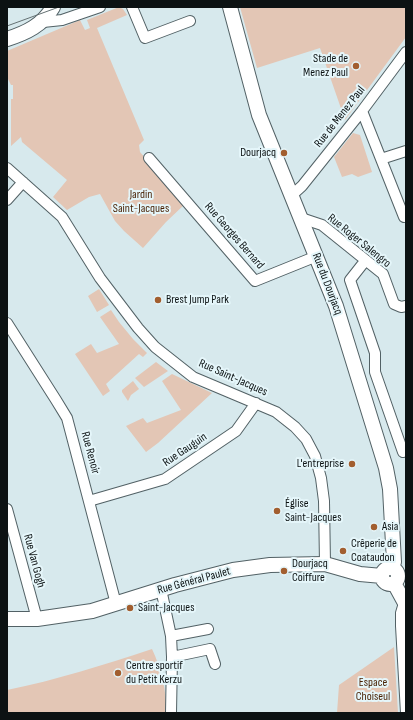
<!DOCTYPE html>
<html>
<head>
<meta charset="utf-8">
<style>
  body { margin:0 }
  #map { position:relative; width:413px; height:720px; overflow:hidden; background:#d7e9ed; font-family:"Sofia Sans Condensed",sans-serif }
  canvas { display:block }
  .frame { position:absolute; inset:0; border:8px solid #0c1213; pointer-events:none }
</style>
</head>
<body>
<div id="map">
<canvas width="413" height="720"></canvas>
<div class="frame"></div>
</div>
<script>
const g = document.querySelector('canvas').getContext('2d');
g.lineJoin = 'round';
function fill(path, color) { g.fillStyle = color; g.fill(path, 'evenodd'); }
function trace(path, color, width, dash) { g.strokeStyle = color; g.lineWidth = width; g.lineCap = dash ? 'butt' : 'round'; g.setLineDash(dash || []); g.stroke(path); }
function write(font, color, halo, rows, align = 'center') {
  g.font = font + ' "Sofia Sans Condensed",sans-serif'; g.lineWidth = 4; g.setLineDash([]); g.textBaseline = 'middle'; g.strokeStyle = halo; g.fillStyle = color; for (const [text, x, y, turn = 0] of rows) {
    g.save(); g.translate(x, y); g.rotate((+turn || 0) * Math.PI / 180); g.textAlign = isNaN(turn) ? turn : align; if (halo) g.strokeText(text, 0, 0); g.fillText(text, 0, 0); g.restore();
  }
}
const green = new Path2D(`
  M 119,7 L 123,9 L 127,15 L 97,28 L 144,140 L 139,145 L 140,152 L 185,204 L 166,222 L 143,248 L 124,231 L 115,221 L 100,194 L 89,197 L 67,210 L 53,197 L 67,180 L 22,142 L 21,137 L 11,146 L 11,99 L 13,99 L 13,85 L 11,85 L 7,77 L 7,51 L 80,20 L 85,30 L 90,28 L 87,20 Z
  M 240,7 L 406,7 L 406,37 L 345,120 L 320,48 L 257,68 Z
  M 353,133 L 360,135 L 372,172 L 358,177 L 352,174 L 342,177 L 334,157 Z
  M 99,289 L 109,305 L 97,312 L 88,296 Z
  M 111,310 L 119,322 L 133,339 L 147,353 L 143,357 L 139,354 L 106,384 L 110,391 L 103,396 L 75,354 L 91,344 L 97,353 L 119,344 L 100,317 Z
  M 156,362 L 168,371 L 144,387 L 135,378 Z
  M 172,374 L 212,393 L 158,443 L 146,452 L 126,426 L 143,418 L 147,423 L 181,410 L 162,381 Z
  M 133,381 L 139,389 L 131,395 L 128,401 L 122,392 L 122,390 Z
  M 394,647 L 398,713 L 337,713 L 339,685 Z
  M 152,649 C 161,668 167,691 166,713 L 7,713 L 7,690 C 56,680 104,665 152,649 Z`);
const street = new Path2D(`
  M 132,7 L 145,38 L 190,21
  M 43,22 L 62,20 L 100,7
  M 362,111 L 404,217
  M 149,158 L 255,281 L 317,256
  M 381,159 L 406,151
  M 7,168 L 62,217 L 100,278 L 138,328 L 155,347 L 193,377 L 276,412 L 295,427 L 306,439 L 315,456 L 321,478 L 324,501 L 325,564
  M 292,195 L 302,186 L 362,111 L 406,52
  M 7,200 L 23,182
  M 301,218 L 322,225 L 383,274 L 394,304 L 401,307 L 406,306
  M 365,261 L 350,280 L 375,353 L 375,372 L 403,452
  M 7,323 L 56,400 L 67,418 L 116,604
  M 89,501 L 165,479 L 236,431 L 256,403
  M 7,509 L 37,619
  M 161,589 L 171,636 L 172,657 L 171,713
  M 404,603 L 401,613 L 401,626 L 406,713
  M 171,636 L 208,629
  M 172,657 L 210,649 L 215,664`);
const secondary = new Path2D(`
  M 230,7 L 259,115 L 336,306 L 386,468 L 390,489 L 394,562 L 391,568
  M 7,39 C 26,33 43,25 53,7
  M382 576a8 8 0 1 1 16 0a8 8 0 1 1-16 0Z
  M 394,583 L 406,605
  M 7,619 L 37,619 L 92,611 L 175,585 L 233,570 L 270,565 L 325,564 L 360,574 L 382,576`);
const tram = new Path2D(`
  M 7,26 L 59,7`);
const markers = [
  [356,66,4,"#a25e2f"],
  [284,153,4,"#a25e2f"],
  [158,300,4,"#a25e2f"],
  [352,464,4,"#a25e2f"],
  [277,511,4,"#a25e2f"],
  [374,527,4,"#a25e2f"],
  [343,551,4,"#a25e2f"],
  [284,571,4,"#a25e2f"],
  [130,608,4,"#a25e2f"],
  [118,673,4,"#a25e2f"]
];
const poiNames = [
  ["Stade de",348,59,"right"],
  ["Menez Paul",348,73,"right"],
  ["Dourjacq",276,153,"right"],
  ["Brest Jump Park",166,300],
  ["L'entreprise",344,464,"right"],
  ["Église",285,504],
  ["Saint-Jacques",285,518],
  ["Asia",382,527],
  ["Crêperie de",351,544],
  ["Coataudon",351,558],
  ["Dourjacq",292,564],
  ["Coiffure",292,578],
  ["Saint-Jacques",138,608],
  ["Centre sportif",126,666],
  ["du Petit Kerzu",126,680]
];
const streetNames = [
  ["Rue de Menez Paul",340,117,-52],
  ["Rue Georges Bernard",234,236,49],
  ["Rue Roger Salengro",359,241,39],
  ["Rue du Dourjacq",327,284,69],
  ["Rue Saint-Jacques",233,378,24],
  ["Rue Gauguin",185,450,-34],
  ["Rue Renoir",90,453,75],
  ["Rue Van Gogh",34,561,75],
  ["Rue Général Paulet",194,581,-15]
];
const parkNames = [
  ["Jardin",141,195],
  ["Saint-Jacques",141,209],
  ["Espace",373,683],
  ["Choiseul",373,697]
];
fill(green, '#e3c6b5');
trace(street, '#526165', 12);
trace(secondary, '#526165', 16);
trace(street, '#fff', 10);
trace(secondary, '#fff', 14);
trace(tram, '#657173', 1);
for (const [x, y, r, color] of markers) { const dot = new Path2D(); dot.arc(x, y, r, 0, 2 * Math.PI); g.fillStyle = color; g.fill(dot); trace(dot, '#e5f6fa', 1.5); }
write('12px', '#0c1213', '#e5f6fa', poiNames, 'left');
write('12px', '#0c1213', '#e5f6fa', streetNames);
write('12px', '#471f01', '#e5f6fa', parkNames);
</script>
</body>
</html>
